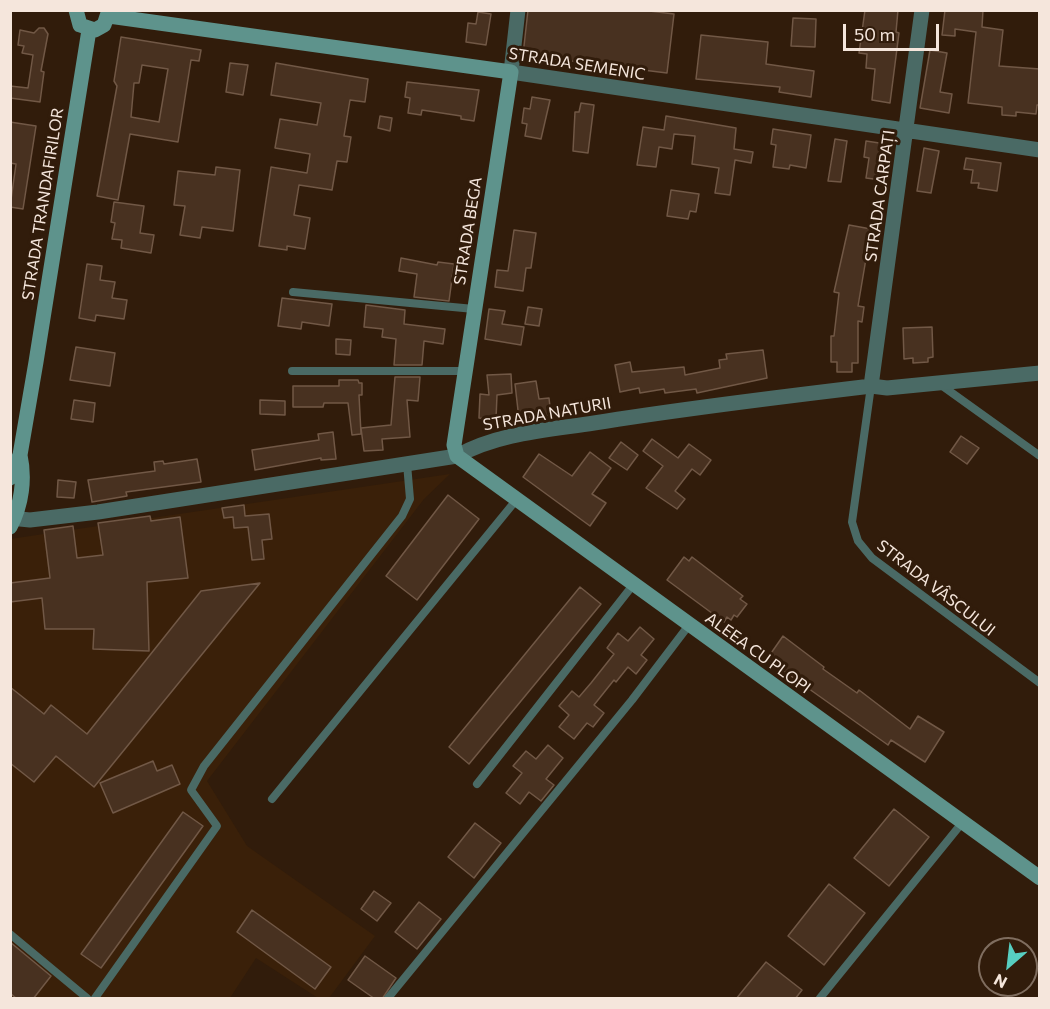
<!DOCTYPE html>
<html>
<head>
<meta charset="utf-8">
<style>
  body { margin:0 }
  #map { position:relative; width:1050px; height:1009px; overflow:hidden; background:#311c0b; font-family:Commissioner,sans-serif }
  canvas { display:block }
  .frame { position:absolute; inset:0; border:12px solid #f5e6dc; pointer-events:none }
  .north { position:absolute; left:978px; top:937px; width:60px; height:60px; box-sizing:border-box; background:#311c0b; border:2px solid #7f6d5f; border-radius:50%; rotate:208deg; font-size:16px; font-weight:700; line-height:24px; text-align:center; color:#f5e6dc }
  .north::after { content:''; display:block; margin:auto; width:21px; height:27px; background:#57cec1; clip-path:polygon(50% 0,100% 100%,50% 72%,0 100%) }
  .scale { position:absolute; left:843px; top:24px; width:96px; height:27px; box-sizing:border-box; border:3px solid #f5e6dc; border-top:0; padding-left:8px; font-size:18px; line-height:21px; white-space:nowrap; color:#f5e6dc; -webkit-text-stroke:4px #311c0b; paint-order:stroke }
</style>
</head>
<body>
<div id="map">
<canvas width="1050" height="1009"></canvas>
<div class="frame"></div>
<div class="north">N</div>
<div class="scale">50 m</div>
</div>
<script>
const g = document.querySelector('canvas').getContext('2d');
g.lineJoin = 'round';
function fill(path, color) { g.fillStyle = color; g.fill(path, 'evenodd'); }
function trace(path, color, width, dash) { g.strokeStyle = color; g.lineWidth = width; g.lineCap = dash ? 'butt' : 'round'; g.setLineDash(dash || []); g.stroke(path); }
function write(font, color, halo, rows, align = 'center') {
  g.font = font + ' Commissioner,sans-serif'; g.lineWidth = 6; g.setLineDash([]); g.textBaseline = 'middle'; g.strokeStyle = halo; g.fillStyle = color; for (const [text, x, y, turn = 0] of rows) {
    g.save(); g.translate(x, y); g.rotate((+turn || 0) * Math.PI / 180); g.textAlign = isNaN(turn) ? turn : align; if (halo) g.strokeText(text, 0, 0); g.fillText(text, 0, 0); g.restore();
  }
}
const built = new Path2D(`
  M 450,474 L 424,499 L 207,781 L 247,846 L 375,936 L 329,998 L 318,998 L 256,958 L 230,998 L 11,998 L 10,539 Z`);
const building = new Path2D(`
  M 528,10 L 641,10 L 674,14 L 667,73 L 523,55 Z
  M 865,10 L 898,10 L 896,32 L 899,33 L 890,103 L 872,100 L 875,69 L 866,68 L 867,54 L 859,53 Z
  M 945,10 L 983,10 L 982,27 L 1003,30 L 999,66 L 1040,69 L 1040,105 L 1037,105 L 1036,114 L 1016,112 L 1016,116 L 1002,115 L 1002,107 L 968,103 L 976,32 L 955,29 L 955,36 L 942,35 Z
  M 478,12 L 491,14 L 486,45 L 466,42 L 468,23 L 476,24 Z
  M 793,18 L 816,19 L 815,47 L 791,46 Z
  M 39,28 L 44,28 L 48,34 L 41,71 L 44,72 L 40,102 L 10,98 L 10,86 L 28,88 L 33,55 L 22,53 L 24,46 L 18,45 L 20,30 L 34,33 Z
  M 701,35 L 768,42 L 766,64 L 814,71 L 811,97 L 779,92 L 780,87 L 696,79 Z
  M 121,37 L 201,50 L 199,61 L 191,60 L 178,142 L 130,134 L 118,200 L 97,196 L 117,86 L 114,81 ZM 142,65 L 168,69 L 159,122 L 131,117 L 134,83 L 139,83 Z
  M 930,50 L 947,53 L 940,92 L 952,94 L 949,113 L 920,108 Z
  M 230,63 L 248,65 L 243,95 L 226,92 Z
  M 276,63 L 368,79 L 365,102 L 350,100 L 344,136 L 351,137 L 347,162 L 337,161 L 332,190 L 299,185 L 294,215 L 310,218 L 305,249 L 287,246 L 287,250 L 259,246 L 271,167 L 307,173 L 310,154 L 275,148 L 280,119 L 317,125 L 321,103 L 271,95 Z
  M 407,82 L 479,90 L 474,121 L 461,119 L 461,116 L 422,110 L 421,115 L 408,113 L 410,98 L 405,97 Z
  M 532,97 L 550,100 L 541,139 L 525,136 L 527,124 L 522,123 L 524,108 L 530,109 Z
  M 581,103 L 594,105 L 588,153 L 573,151 L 575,112 L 579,112 Z
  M 380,116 L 392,118 L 390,131 L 378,128 Z
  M 666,116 L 736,128 L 734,149 L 753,152 L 751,163 L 735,160 L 730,195 L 715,193 L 719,168 L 692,164 L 695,136 L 674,134 L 672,149 L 659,147 L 656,167 L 637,165 L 643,127 L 664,130 Z
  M 10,122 L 36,126 L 23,209 L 10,207 L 16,164 L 10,163 Z
  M 773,129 L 811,135 L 806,168 L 790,165 L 789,169 L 773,167 L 776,145 L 771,144 Z
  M 835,139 L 847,141 L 841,182 L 828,181 Z
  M 866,141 L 886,144 L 881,180 L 866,178 L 869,158 L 864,157 Z
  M 924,148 L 939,151 L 931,193 L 917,191 Z
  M 966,158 L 1001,163 L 997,191 L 978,188 L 979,183 L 971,183 L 973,170 L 964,169 Z
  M 216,167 L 240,170 L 233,231 L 202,227 L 200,238 L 180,235 L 185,206 L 174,205 L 178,171 L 215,175 Z
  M 671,190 L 699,194 L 696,212 L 690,211 L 688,219 L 667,216 Z
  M 114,202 L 144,206 L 140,233 L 154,235 L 151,253 L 121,248 L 122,240 L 112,239 L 115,223 L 111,222 Z
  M 849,225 L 871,229 L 858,306 L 864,307 L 862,322 L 858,321 L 858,363 L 852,363 L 852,372 L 837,372 L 837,362 L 831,362 L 831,336 L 834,336 L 839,293 L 834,292 Z
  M 514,230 L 536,233 L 531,268 L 526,268 L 523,291 L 495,287 L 497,270 L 508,271 Z
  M 401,258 L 437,265 L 438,262 L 454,264 L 449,301 L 414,297 L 417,274 L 399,271 Z
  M 87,264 L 102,266 L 100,280 L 115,282 L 112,298 L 127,300 L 124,319 L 96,315 L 95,321 L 79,318 Z
  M 282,298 L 332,304 L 329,326 L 302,322 L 301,329 L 278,326 Z
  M 366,305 L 405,310 L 404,324 L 445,329 L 443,344 L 424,341 L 422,365 L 394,365 L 396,339 L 382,337 L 383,329 L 364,327 Z
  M 528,307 L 542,309 L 539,326 L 525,324 Z
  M 489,309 L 505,311 L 502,324 L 524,327 L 521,345 L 485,339 Z
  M 932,327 L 933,357 L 928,358 L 928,362 L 913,363 L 913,358 L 904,359 L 903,328 Z
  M 336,339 L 351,340 L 350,355 L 336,354 Z
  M 76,347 L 115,353 L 110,386 L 70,380 Z
  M 763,350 L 767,378 L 697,393 L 696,389 L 665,393 L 664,389 L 640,393 L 639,388 L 620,392 L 615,365 L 630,362 L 632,372 L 684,367 L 685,375 L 720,368 L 719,360 L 727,359 L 726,354 Z
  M 511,374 L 512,393 L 497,395 L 496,419 L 479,418 L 480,394 L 489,395 L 487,375 Z
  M 395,377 L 420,377 L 418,401 L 407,400 L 410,437 L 382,439 L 383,450 L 364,451 L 361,428 L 391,425 Z
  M 339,380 L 358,380 L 359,383 L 362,383 L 362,395 L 359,395 L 361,434 L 352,435 L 348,403 L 324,403 L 323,407 L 293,407 L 293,386 L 339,386 Z
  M 536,381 L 539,399 L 549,398 L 551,415 L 519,419 L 515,384 Z
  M 74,400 L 95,403 L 93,422 L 71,419 Z
  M 260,400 L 285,401 L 285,415 L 260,414 Z
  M 333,432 L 336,459 L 321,460 L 321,458 L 255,470 L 252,450 L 319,440 L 318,434 Z
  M 961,436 L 979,448 L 967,464 L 950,452 Z
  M 652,439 L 678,458 L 689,444 L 711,460 L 700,475 L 692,469 L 675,491 L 685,499 L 677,509 L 646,488 L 663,466 L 643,451 Z
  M 621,442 L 638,455 L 627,470 L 609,458 Z
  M 590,452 L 611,468 L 592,494 L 606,503 L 590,526 L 523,477 L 539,454 L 572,476 Z
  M 197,459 L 201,482 L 126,492 L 127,496 L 92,502 L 88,480 L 155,471 L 154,462 L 163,461 L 164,464 Z
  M 58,480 L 76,482 L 74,498 L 57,497 Z
  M 448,495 L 479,519 L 417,600 L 386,576 Z
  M 244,505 L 245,516 L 269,514 L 272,539 L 262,540 L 264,559 L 252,560 L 248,527 L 234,528 L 233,517 L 224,518 L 222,508 Z
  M 150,516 L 151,521 L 180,517 L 188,578 L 147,582 L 149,651 L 93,649 L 94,629 L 45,629 L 42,598 L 10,602 L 10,583 L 50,578 L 44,530 L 73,526 L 77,558 L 103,555 L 98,523 Z
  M 684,557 L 689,561 L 692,557 L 743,596 L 740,599 L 747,604 L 737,617 L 734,615 L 731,620 L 727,617 L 724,622 L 667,580 Z
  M 260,583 L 94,787 L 56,756 L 34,782 L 10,763 L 10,687 L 44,714 L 51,705 L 87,734 L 201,591 Z
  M 580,587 L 601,604 L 469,764 L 449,747 Z
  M 640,627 L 654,639 L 641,655 L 647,660 L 636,674 L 628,667 L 616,682 L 614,680 L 594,705 L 604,713 L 593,727 L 587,723 L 574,739 L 559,727 L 569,715 L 559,706 L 572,691 L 579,697 L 591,683 L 614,654 L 607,648 L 618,633 L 628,641 Z
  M 783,636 L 824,667 L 823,669 L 857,693 L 859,690 L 910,729 L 918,716 L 944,732 L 925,762 L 891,740 L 888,745 L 767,659 Z
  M 548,745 L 563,758 L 546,779 L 554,785 L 541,801 L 529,792 L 520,804 L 506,793 L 522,773 L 513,766 L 526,751 L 536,759 Z
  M 153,761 L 157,771 L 172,765 L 180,784 L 113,813 L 100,783 Z
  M 894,809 L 929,837 L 889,886 L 854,858 Z
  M 183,812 L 203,826 L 101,968 L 81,954 Z
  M 475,823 L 501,843 L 474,878 L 448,857 Z
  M 829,884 L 865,913 L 824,965 L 788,936 Z
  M 374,891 L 391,903 L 377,921 L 361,909 Z
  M 419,902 L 441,919 L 417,949 L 395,932 Z
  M 252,910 L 331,967 L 315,989 L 237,932 Z
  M 10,942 L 51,976 L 33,999 L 17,999 L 10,993 Z
  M 365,956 L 396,978 L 382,999 L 375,999 L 348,980 Z
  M 766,962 L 802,990 L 795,999 L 736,999 Z`);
const lane = new Path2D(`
  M 293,292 L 474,309
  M 292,371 L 465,371
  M 941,385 L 1040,456
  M 871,386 L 852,522 L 858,541 L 872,558 L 1040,683
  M 477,784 L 633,585
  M 272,799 L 517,499
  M 10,934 L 87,998
  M 95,998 L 217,826 L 191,790 L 204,766 L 402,516 L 410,499 L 407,464
  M 388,998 L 632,700 L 689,625
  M 820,998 L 962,823`);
const street = new Path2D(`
  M 518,10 L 511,72 L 1040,150
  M 871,386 L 922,10
  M 10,518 L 30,520 L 98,512 L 457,456 C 498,433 548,430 594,423 C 686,408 779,397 871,386 L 887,388 L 1040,373`);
const secondary = new Path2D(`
  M 76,10 L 80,25 L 95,30 L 104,25 L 109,10
  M 109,16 L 511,72 L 454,445 L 457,456 L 1040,878
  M 10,478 L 20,455 L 36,362 L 89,30
  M 10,527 C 22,505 25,478 20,455`);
const streetNames = [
  ["STRADA SEMENIC",577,64,9],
  ["STRADA CARPAȚI",880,196,-82],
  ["STRADA TRANDAFIRILOR",43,204,-81],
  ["STRADA BEGA",468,231,-81],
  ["STRADA NATURII",547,414,-10],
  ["STRADA VÂSCULUI",936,588,38],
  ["ALEEA CU PLOPI",758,653,36]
];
fill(built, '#3a2009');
fill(building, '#483120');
trace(building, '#715846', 1.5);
trace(lane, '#4a6a65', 8);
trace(street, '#4a6a65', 15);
trace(secondary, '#5e938c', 15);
write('16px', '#f5e6dc', '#311c0b', streetNames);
</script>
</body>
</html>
